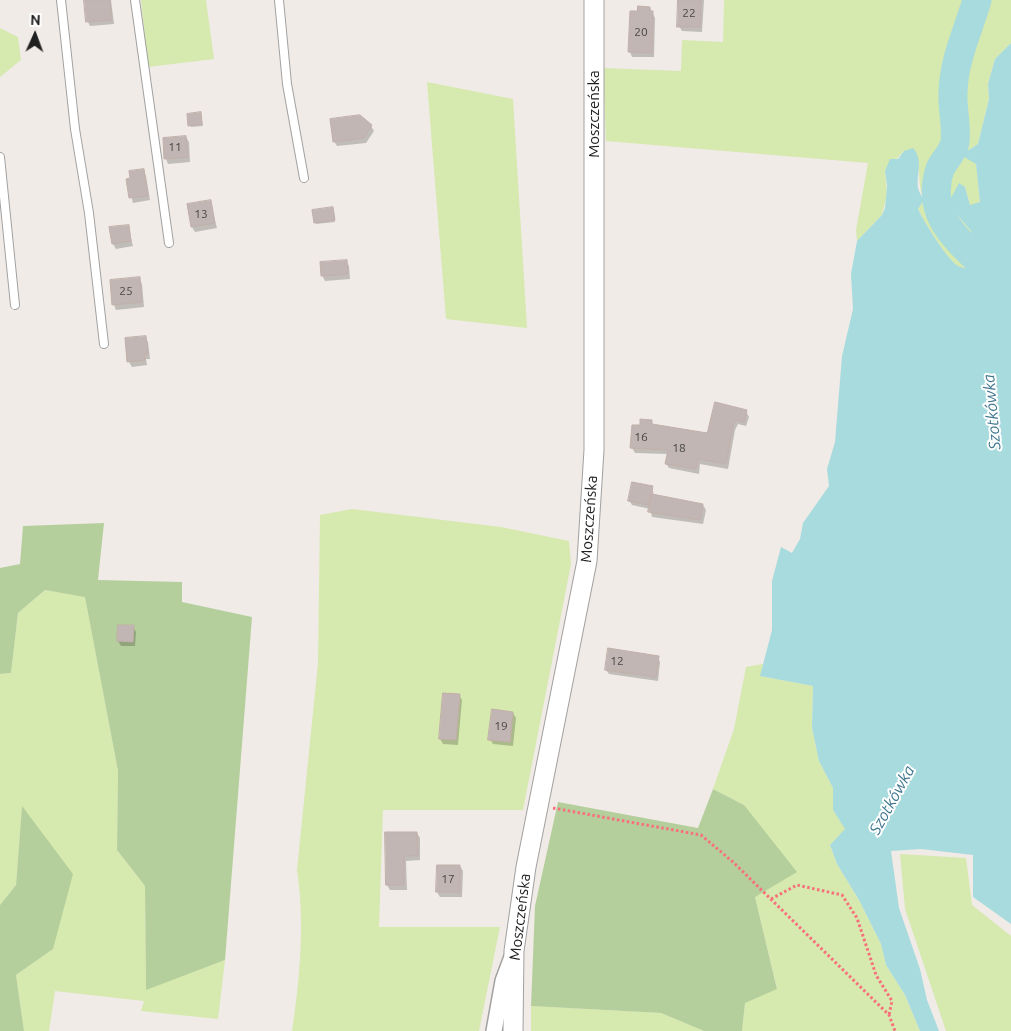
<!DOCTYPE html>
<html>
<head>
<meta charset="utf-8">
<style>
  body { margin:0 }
  #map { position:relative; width:1011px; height:1031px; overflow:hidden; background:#f0ebe7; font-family:Ubuntu,sans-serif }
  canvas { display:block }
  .north { position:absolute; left:10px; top:10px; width:50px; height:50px; -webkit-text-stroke:4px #fff; paint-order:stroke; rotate:2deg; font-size:14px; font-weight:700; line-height:20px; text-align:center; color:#202020 }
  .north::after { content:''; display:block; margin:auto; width:18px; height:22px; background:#202020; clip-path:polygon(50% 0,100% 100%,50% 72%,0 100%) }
</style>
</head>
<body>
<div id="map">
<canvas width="1011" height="1031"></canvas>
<div class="north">N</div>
</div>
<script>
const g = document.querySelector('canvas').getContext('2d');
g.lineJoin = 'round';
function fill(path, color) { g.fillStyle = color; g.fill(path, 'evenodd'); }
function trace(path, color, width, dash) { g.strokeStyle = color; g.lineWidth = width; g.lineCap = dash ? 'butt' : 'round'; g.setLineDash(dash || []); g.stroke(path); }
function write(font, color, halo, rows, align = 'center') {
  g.font = font + ' Ubuntu,sans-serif'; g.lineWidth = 4; g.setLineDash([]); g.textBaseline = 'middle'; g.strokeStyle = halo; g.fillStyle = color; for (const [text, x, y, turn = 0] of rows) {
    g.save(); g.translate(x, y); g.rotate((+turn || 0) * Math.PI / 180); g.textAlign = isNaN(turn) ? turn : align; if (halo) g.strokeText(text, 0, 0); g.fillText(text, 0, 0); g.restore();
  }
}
const grass = new Path2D(`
  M 141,0 L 206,0 L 214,59 L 148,67 Z
  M 724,0 L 1011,0 L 1011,43 L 995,59 L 988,84 L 989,99 L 978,144 L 969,150 L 962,149 L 962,155 L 976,163 L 980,202 L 970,206 L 965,187 L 953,210 L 971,231 L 979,261 L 973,270 C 969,269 962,268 958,266 C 945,257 925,223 918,209 L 924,200 C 917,185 921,168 916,152 L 904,151 L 885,171 L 887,194 L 882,215 L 857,241 L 856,230 L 868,163 L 606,141 L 603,68 L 681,71 L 682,40 L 723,42 Z
  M 0,28 L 18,37 L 21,60 L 0,77 Z
  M 427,82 L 513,99 L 527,328 L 446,319 Z
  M 352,509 L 501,527 L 569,541 L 571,564 L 523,810 L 383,810 L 379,927 L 500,927 L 479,1031 L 292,1031 C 300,979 305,922 297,870 L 318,663 L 320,515 Z
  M 45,590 L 85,596 L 118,771 L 117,850 L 145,886 L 146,989 L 225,960 L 218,1019 L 141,1011 L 144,1001 L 55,991 L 49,1031 L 24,1031 L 16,975 L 53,949 L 22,807 L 16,885 L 0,905 L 0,674 L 11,673 L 18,613 Z
  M 763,664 L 761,676 L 813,686 L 812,728 L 819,761 L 833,788 L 833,810 L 846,829 L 830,845 L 837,864 L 859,900 L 881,944 L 886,965 L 905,995 L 920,1031 L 742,1031 L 745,1003 L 777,988 L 755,897 L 744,805 L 713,789 L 734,729 L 746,667 Z
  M 900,854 L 966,858 L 972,905 L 1011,936 L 1011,1031 L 946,1031 L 905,909 Z
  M 531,1006 L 661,1013 L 704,1031 L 531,1031 Z`);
const forest = new Path2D(`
  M 104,523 L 98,580 L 182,582 L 182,602 L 252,617 L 225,960 L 146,990 L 145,886 L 117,850 L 118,771 L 85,597 L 45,590 L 18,613 L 11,673 L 0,674 L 0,568 L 20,564 L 23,526 Z
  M 713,789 L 744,805 L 797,872 L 755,897 L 777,989 L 745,1003 L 742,1031 L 704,1031 L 661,1013 L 531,1006 L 535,906 L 558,802 L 698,828 Z
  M 22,806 L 73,874 L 53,949 L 16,975 L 24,1031 L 0,1031 L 0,905 L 16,885 Z`);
const water = new Path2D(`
  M 1011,43 L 1011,924 L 973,897 L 973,855 L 921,849 L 891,851 L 899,908 L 920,969 L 927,1000 L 939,1031 L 920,1031 L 905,995 L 886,965 L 881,944 L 859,900 L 837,864 L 830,845 L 845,829 L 833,810 L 833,788 L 819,761 L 812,728 L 813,686 L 760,676 L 772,630 L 772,581 L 781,547 L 792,553 L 800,539 L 803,523 L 829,486 L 827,469 L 835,442 L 842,356 L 853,309 L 851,274 L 857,241 L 882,215 L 885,208 L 887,186 L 885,171 L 890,159 L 898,159 L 904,151 L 913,148 C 924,160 916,175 918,188 C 919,192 922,197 924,200 L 918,209 C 925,223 946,258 958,266 C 962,268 969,269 973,270 L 979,261 L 971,231 L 953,210 L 950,200 L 959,183 L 965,187 L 970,205 L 980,202 L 976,164 L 961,155 L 962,148 L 969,150 L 978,144 L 989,99 L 988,84 L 995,59 Z`);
const shadow = new Path2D(`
  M 86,0 L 111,0 L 114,24 L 90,26 L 88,22 Z
  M 680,0 L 704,0 L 702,32 L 682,31 L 679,26 Z
  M 650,8 L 655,18 L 654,57 L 632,57 L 630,52 L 639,12 Z
  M 201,113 L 203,126 L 191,127 L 190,125 Z
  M 371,126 L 374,131 L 366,143 L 337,146 L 334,141 Z
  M 186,137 L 189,142 L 190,162 L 168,164 L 166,159 Z
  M 143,171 L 146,176 L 150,200 L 133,203 L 127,180 Z
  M 210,202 L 217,228 L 195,232 L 192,227 Z
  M 333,208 L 335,222 L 316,224 L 315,222 Z
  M 128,226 L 133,246 L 116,249 L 113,244 Z
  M 346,261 L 349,266 L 350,279 L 325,281 L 322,275 Z
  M 139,279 L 142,284 L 144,307 L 116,310 L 114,305 Z
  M 145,337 L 148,342 L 150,359 L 146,359 L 147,365 L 132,367 L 129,362 L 126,339 Z
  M 746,411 L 749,417 L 746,426 L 738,424 L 735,430 L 728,469 L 700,464 L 699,474 L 669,468 L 666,463 L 668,454 L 635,453 L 632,448 L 641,426 L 651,421 L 654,426 L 708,435 Z
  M 652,487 L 654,496 L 703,505 L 706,510 L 703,524 L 652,517 L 650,509 L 632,505 L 629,500 Z
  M 133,627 L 136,632 L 135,646 L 121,646 L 118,641 Z
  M 658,658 L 660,662 L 658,681 L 609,674 L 606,670 Z
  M 459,695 L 462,700 L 458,745 L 443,744 L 440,739 Z
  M 513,713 L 516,718 L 513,746 L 493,744 L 490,739 Z
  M 417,833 L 420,838 L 420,860 L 406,861 L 407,890 L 390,890 L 387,885 L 386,834 Z
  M 460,866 L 463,871 L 462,897 L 440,897 L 437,892 Z`);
const river = new Path2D(`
  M 977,0 C 968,31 954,59 953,92 C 952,108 957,126 955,142 C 953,153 944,160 940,169 C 926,211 952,235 979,261 L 982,300`);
const building = new Path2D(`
  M 84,0 L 110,0 L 112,20 L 86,22 Z
  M 678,0 L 701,0 L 700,27 L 677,27 Z
  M 638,6 L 650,7 L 650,11 L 653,11 L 652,53 L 628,52 L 630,11 L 637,11 Z
  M 201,112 L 202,124 L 188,126 L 187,114 Z
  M 360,115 L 372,125 L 364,138 L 333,142 L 330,119 Z
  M 186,136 L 188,157 L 164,159 L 163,138 Z
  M 144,169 L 148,196 L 129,198 L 126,179 L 130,178 L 129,171 Z
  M 211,200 L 215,223 L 191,227 L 187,204 Z
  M 333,207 L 335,220 L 314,223 L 312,210 Z
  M 129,225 L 131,241 L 112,244 L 109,227 Z
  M 347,260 L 348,274 L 321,276 L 320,262 Z
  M 140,277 L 142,302 L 112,305 L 110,280 Z
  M 146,336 L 148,354 L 144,354 L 145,360 L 127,362 L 125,338 Z
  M 715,402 L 747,410 L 744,422 L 735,420 L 733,425 L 726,464 L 698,459 L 696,469 L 665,464 L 668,450 L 630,448 L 632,425 L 640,425 L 640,419 L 652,420 L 652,424 L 707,433 Z
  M 632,482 L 653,486 L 649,505 L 628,501 Z
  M 652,494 L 703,504 L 700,520 L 648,512 Z
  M 118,625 L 134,625 L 133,642 L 117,641 Z
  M 608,648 L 659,656 L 656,677 L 605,670 Z
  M 443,693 L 460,694 L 456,740 L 439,739 Z
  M 492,709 L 513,712 L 510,742 L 488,740 Z
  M 385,832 L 417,832 L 418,856 L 404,856 L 404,885 L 386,885 Z
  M 437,865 L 460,865 L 460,892 L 436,892 Z`);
const path = new Path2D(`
  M 553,808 L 701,835 L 733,862 L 889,1015 L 895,1031
  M 771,899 L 797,885 L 842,895 L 857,918 L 876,975 L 892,1001 L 889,1015`);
const service = new Path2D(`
  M 61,0 L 75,129 L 89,213 L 104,344
  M 135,0 L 169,243
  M 279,0 L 287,84 L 304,178
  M 0,157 L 15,305`);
const minor = new Path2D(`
  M 494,1031 L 503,981 L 512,957`);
const tertiary = new Path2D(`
  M 513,1031 L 514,951 L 526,867 L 587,561 L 594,450 L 594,0`);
const numberNames = [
  ["22",689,13],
  ["20",641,32],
  ["11",175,147],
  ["13",201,214],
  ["25",126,291],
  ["16",641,437],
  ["18",679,448],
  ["12",617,661],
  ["19",501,726],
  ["17",448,879]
];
const streetNames = [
  ["Moszczeńska",594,114,-90],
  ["Moszczeńska",589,519,-86],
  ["Moszczeńska",520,917,-83]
];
const waterNames = [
  ["Szotkówka",992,412,-95],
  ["Szotkówka",892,800,-61]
];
fill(grass, '#d6e9ae');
fill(forest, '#b5cf9c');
fill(water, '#a8dbdd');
fill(shadow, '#0003');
trace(river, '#a8dbdd', 29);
fill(building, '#c1b6b3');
trace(building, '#c2afa9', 1);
trace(service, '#a1a1a1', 10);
trace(minor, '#a1a1a1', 18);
trace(tertiary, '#a1a1a1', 21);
trace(path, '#f8707c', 3, [2.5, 2.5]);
trace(service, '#fff', 8);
trace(minor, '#fff', 15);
trace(tertiary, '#fff', 19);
write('12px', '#484645', null, numberNames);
write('15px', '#202020', '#fff', streetNames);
write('italic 16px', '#41778f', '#fff', waterNames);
</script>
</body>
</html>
